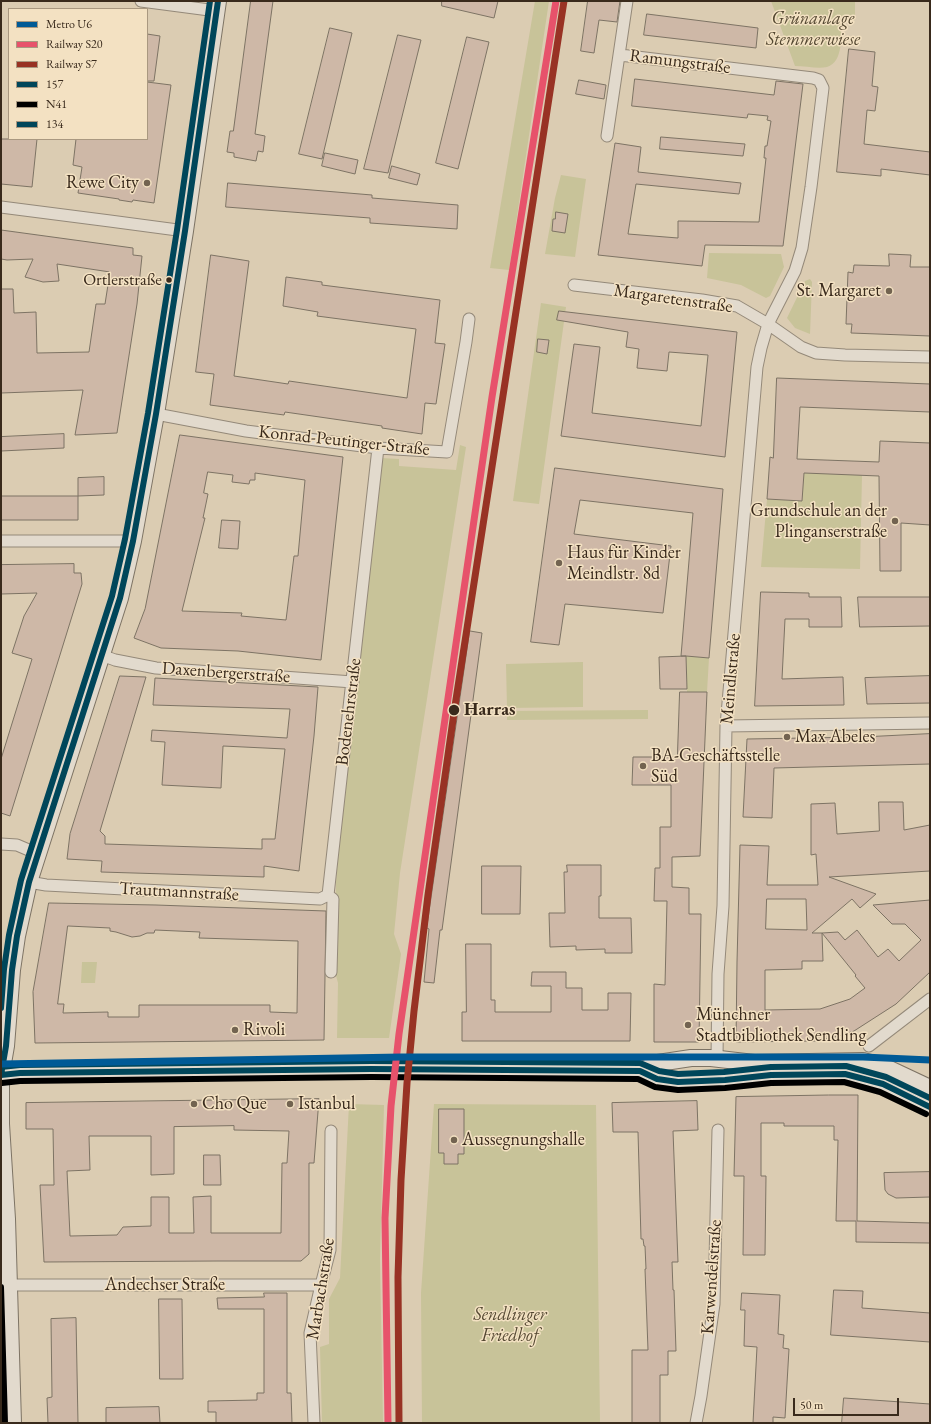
<!DOCTYPE html>
<html>
<head>
<meta charset="utf-8">
<style>
  body { margin:0 }
  #map { position:relative; width:931px; height:1424px; overflow:hidden; background:#dbccb2; font-family:"EB Garamond",serif }
  canvas { display:block }
  .frame { position:absolute; inset:0; border:2px solid #392a1c; pointer-events:none }
  .legend { position:absolute; left:8px; top:8px; width:140px; height:132px; box-sizing:border-box; background:#f3e1c2; border:1px solid #a99880; margin:0; padding:5px 7px; list-style:none; font-size:12px; color:#392a1c }
  .legend li { display:flex; align-items:center; gap:8px; height:20px }
  .legend b { width:20px; border:1px solid #a99880 }
  .scale { position:absolute; left:793px; top:1398px; width:106px; height:18px; box-sizing:border-box; border:2px solid #392a1c; border-top:0; padding-left:5px; font-size:12px; line-height:14px; white-space:nowrap; color:#392a1c; -webkit-text-stroke:3px #f3e1c2; paint-order:stroke }
</style>
</head>
<body>
<div id="map">
<canvas width="931" height="1424"></canvas>
<div class="frame"></div>
<ul class="legend">
<li><b style="height:5px;background:#005a96"></b>Metro U6</li>
<li><b style="height:5px;background:#e7526b"></b>Railway S20</li>
<li><b style="height:5px;background:#983224"></b>Railway S7</li>
<li><b style="height:5px;background:#00465a"></b>157</li>
<li><b style="height:5px;background:#000"></b>N41</li>
<li><b style="height:5px;background:#00465a"></b>134</li>
</ul>
<div class="scale">50 m</div>
</div>
<script>
const context = document.querySelector('canvas').getContext('2d');
context.lineJoin = 'round';
function paint(path, color) { context.fillStyle = color; context.fill(path, 'evenodd'); }
function stroke(path, color, width, dash) { context.strokeStyle = color; context.lineWidth = width; context.lineCap = dash ? 'butt' : 'round'; context.setLineDash(dash || []); context.stroke(path); }
function drawText(font, color, halo, rows, align = 'center') {
  context.font = font + ' "EB Garamond",serif'; context.lineWidth = 3; context.setLineDash([]); context.textBaseline = 'middle'; context.strokeStyle = halo; context.fillStyle = color; for (const [text, x, y, turn = 0] of rows) {
    context.save(); context.translate(x, y); context.rotate((+turn || 0) * Math.PI / 180); context.textAlign = isNaN(turn) ? turn : align; if (halo) context.strokeText(text, 0, 0); context.fillText(text, 0, 0); context.restore();
  }
}
paint(new Path2D(`
  M535,1H549L509,270L490,268Z
  M771,1H855V20H841C841,34 844,62 827,67C818,69 805,66 795,66Z
  M561,175L586,179L575,257L545,254L555,198Z
  M709,253L781,254L784,267L770,296L766,298L741,285L707,278Z
  M810,279L812,282L810,334L795,328L787,318L805,281Z
  M541,303L566,307L539,504L513,501Z
  M460,445L466,447L400,873L394,934L401,954L389,1038H337L338,983L335,972L336,882L342,813L351,730L360,661L370,552L381,458L399,459V466L456,470Z
  M805,459L862,475L860,569L761,567L767,499L802,501Z
  M686,656L709,658L707,692H687Z
  M583,662V707L507,708L506,664Z
  M648,710V719L507,720V711Z
  M82,962H97L95,983H81Z
  M349,1104L384,1105L380,1259L383,1423H322L320,1347L329,1344V1299L340,1278Z
  M434,1104L596,1105L600,1423H422L421,1293Z`), '#c8c399');
const building = new Path2D(`
  M251,1H273L255,134L265,136L263,152L258,151L256,161L234,157V153L227,152L230,131H233Z
  M442,1H498L494,18L442,6Z
  M588,1H620L617,22L599,20L594,53L581,51Z
  M647,14L758,28L756,48L644,35Z
  M330,28L352,33L322,159L299,154Z
  M147,34L160,36L154,81H147Z
  M398,35L421,40L388,173L364,169Z
  M467,37L489,42L458,169L436,163Z
  M849,49L875,52L872,86L878,87L875,111L867,110L864,144L930,152V175L881,169V176L837,172Z
  M635,79L774,95L776,81L803,84L783,246L705,245L702,266L598,255L615,143L641,147L638,172L741,183L739,194L636,184L628,234L678,238V221L759,222L766,158H764L765,146H767L771,121L767,120L768,116L748,114L747,118L632,106Z
  M579,80L606,85L604,99L576,94Z
  M147,82L171,85L154,203L133,200L132,202L119,200V199L78,193L82,167L73,165L76,139H147Z
  M661,137L745,144L743,156L660,149Z
  M1,139H37L32,187L1,184Z
  M325,153L358,160L355,174L322,166Z
  M392,166L420,174L417,185L389,178Z
  M228,183L372,195V198L458,205L457,229L370,223V218L226,207Z
  M556,212L568,214L565,233L552,231L553,219H555Z
  M1,230L133,248V255L142,256L137,304L117,433L75,435L83,390L1,393V289H13L14,313L36,312L37,353L89,352L96,304H105L110,272L57,264L59,281L43,282L25,277L33,259L7,260L1,259Z
  M889,254L911,255L910,267H930V336L851,333L852,324H846L848,272L853,273L854,265L889,266Z
  M211,255L249,261L234,376L288,384L289,381L407,398L416,329L317,316L318,312L283,306L286,277L322,282V285L440,300L435,343L445,344L444,351L436,404L425,403L422,434L382,428V426L285,412L284,415L210,405L214,374L196,372Z
  M559,311L737,332L725,457L561,436L574,344L600,347L592,413L701,426L708,355L669,352L667,371L637,368L639,349L626,347L628,332L557,320Z
  M538,339L549,340L547,354L537,352Z
  M777,378L930,384V412L800,407L797,459L879,462L880,441L930,443V525L901,523V571H880L879,476L804,473L802,501L767,499L770,457L773,458Z
  M64,434V448L1,451V437Z
  M180,435L343,457L321,660L238,651L161,648L134,638L145,609ZM208,472L233,475L232,482L249,484L250,480H255V473L305,480L298,556H294L286,620L241,616L242,613L182,611L205,518H203L208,494L204,493Z
  M555,468L723,489L709,658L686,656L687,689H660L659,657L686,656H681L693,513L580,500L574,534L671,546L663,613L565,604L559,645L531,642Z
  M104,477V495L78,496V478Z
  M1,496H78V520H1Z
  M222,520L240,521L238,549L219,548Z
  M74,564V573H81L82,584L10,816L1,813V759L32,659L12,653L24,616L37,593L1,594V565Z
  M761,592L809,593V597H841L842,627H809V619H785L782,679L843,677L844,705L755,706Z
  M858,597H930V626L860,627Z
  M470,631L482,633L442,930H440L434,983L424,982L429,929L427,928Z
  M120,676L146,677L100,831L105,836V844L262,849V839H275L285,749L223,746L221,788L162,785L165,742L151,741L152,730L287,738L290,709L153,705L155,678L318,687L314,736L299,871L264,866V877L101,872L102,861L67,859L70,834Z
  M930,676V703L867,704L865,678Z
  M680,692H707L700,856L672,857V887L689,888V914H701L699,1042H654V984L665,985L667,901H654L655,868H660V827H671V785H632L633,757H677Z
  M930,734V764L774,768L772,818L743,817L747,739L862,737Z
  M879,802H903L904,830L930,825V871L829,877L876,894L860,908L852,899L812,933H822L823,961H802V969L765,970V1010L820,1009L850,999L865,988L855,976L856,975L822,933L838,932L845,940L857,930L878,957L888,949L899,961L921,940L905,924H892L873,905L930,900V972L896,1004L854,1031L839,1036L815,1041L736,1042L737,962L740,845L769,846L767,885H818L816,854L811,855V804L835,803L837,834L879,831ZM767,899H806L807,930L766,929Z
  M567,865H601V896H599V918H631L632,953H605V949L576,950V946L550,947L549,913H565L564,872H567Z
  M482,866H521L520,914H482Z
  M49,903L156,905L326,911L324,1040L35,1043L33,992ZM68,926L110,928V931L116,932L132,937L140,936L147,933H154L155,930L200,932L199,938L298,941L297,1013L270,1012V1005H139V1017H108V1012L63,1013L64,1004H58Z
  M466,944H491V1000H495V1012H551V986H531L532,972H566V988H582V1010H608V993H631L630,1041H462V1012H466Z
  M829,1095H858L857,1221L930,1223V1243L856,1242V1221H836L838,1140H834V1126H784V1123H761V1176H766L765,1255H743L744,1176H734L736,1097Z
  M319,1099L314,1163H309V1254L301,1261H217L44,1262L40,1185H54L53,1129H26V1103ZM234,1126V1130L289,1131L287,1163H282L281,1233H211V1196L193,1197L194,1233H169V1197H151V1226L123,1227L117,1235L70,1236L67,1171L90,1170L89,1136H151V1175L174,1174V1127Z
  M697,1101L698,1130L673,1131L678,1262H672L673,1290H674L676,1351H668V1375H660V1423H632V1350H648L645,1269H646L645,1246H644L643,1239H641L638,1132H613L612,1103Z
  M439,1109H464V1154H458V1164H444V1153H439Z
  M204,1155H220L221,1185H204Z
  M930,1172V1197L896,1198L888,1194L885,1190L884,1173Z
  M834,1290L863,1291L862,1308L930,1313V1342L831,1335Z
  M264,1293H287V1393H291L292,1423H216V1412H208V1401L257,1400V1393H264V1309H218L217,1298L264,1297Z
  M742,1293L780,1295L778,1334L784,1335L783,1348L789,1349L785,1418L773,1417V1423H753L757,1347L744,1346L745,1310H741Z
  M159,1299H182L183,1379H160Z
  M76,1318L78,1423H48L47,1398L52,1397L51,1319Z
  M844,1398L930,1404V1423H842Z
  M159,1407L160,1423H106V1408Z`);
paint(building, '#ceb8a7');
stroke(building, '#7d7364', 1);
const street = new Path2D(`
  M141,1L217,11
  M620,55L813,78L819,80L823,88L811,187L802,248L795,271L768,324L761,348L757,367L726,726L723,906L718,974L717,1059
  M607,136L627,1
  M1,207L110,221L185,231
  M574,285L702,300L737,306L768,324L801,347L816,353L845,355L930,357
  M156,414L246,431L378,448L447,452L466,342L469,319
  M1,541H133
  M101,655L115,660L156,668L353,682
  M726,726L930,723
  M1,844L17,845L38,854
  M29,882L46,885L320,899L328,895
  M328,895L378,448
  M328,895L333,899L331,972
  M869,1046L930,999
  M10,1285H321
  M314,1423L310,1333L321,1285L330,1250L331,1131
  M696,1423L701,1396L714,1304L718,1130`);
const secondary = new Path2D(`
  M640,1071L658,1063L691,1058H711L754,1063L863,1061L883,1066L930,1088
  M1,1075L20,1073L371,1069L640,1071L657,1079L678,1082L725,1080L747,1077L771,1075L845,1074L858,1077L883,1084L930,1107
  M13,1423L7,1219L1,1124V1075L6,1046L12,970L17,936L29,882L120,598L133,541L156,414L185,231L218,1`);
stroke(street, '#948979', 13);
stroke(secondary, '#7d7364', 18);
stroke(street, '#e2dacd', 11);
stroke(secondary, '#e2dacd', 16);
stroke(new Path2D(`
  M1,1075L6,1046L12,970L17,936L29,882L120,598L133,541L156,414L185,231L218,1
  M1,1075L20,1073L371,1069L640,1071L657,1079L678,1082L725,1080L771,1075L845,1074L883,1084L930,1107`), '#00465a', 6);
stroke(new Path2D(`
  M2,1083L20,1081L371,1077L638,1079L655,1087L678,1090L725,1088L771,1083L844,1082L880,1092L926,1114
  M1,1287L5,1423`), '#000', 6);
stroke(new Path2D(`
  M1,1008L4,969L9,935L21,880L112,596L125,539L148,413L177,230L210,1
  M1,1067L20,1065L371,1061L640,1063L659,1071L678,1074L724,1072L771,1067L846,1066L886,1077L930,1098`), '#00465a', 6);
stroke(new Path2D(`
  M388,1423L385,1218L391,1106L399,1034L492,397L556,1`), '#e7526b', 7);
stroke(new Path2D(`
  M399,1423L398,1277L401,1180L407,1083L414,1011L428,895L455,706L564,1`), '#983224', 7);
stroke(new Path2D(`
  M1,1064L401,1057H863L930,1060`), '#005a96', 7);
for (const [x, y, r, color] of [
  [147,183,4,"#726350"],
  [169,280,3.5,"#392a1c"],
  [889,291,4,"#726350"],
  [895,521,4,"#726350"],
  [559,563,4,"#726350"],
  [454,710,6,"#392a1c"],
  [787,737,4,"#726350"],
  [643,766,4,"#726350"],
  [688,1025,4,"#726350"],
  [235,1030,4,"#726350"],
  [194,1104,4,"#726350"],
  [290,1104,4,"#726350"],
  [454,1140,4,"#726350"]
]) { const dot = new Path2D(); dot.arc(x, y, r, 0, 2 * Math.PI); context.fillStyle = color; context.fill(dot); stroke(dot, '#f3e1c2', 1.5); }
drawText('17px', '#392a1c', '#f3e1c2', [
  ["Ortlerstraße",162,280]
], 'right');
drawText('italic 18px', '#534731', '#f3e1c2', [
  ["Grünanlage",813,19],
  ["Stemmerwiese",813,40],
  ["Sendlinger",510,1315],
  ["Friedhof",510,1336]
]);
drawText('18px', '#392a1c', '#f3e1c2', [
  ["Ramungstraße",680,62,7],
  ["Margaretenstraße",673,299,8],
  ["Konrad-Peutinger-Straße",344,441,6],
  ["Daxenbergerstraße",226,673,4],
  ["Meindlstraße",731,679,-85],
  ["Bodenehrstraße",349,712,-83],
  ["Trautmannstraße",179,892,3],
  ["Karwendelstraße",712,1277,-86],
  ["Andechser Straße",165,1285],
  ["Marbachstraße",321,1289,-81]
]);
drawText('18px', '#392a1c', '#f3e1c2', [
  ["Rewe City",139,183,"right"],
  ["St. Margaret",881,291,"right"],
  ["Grundschule an der",887,511,"right"],
  ["Plinganserstraße",887,532,"right"],
  ["Haus für Kinder",567,553],
  ["Meindlstr. 8d",567,574],
  ["Max Abeles",795,737],
  ["BA-Geschäftsstelle",651,756],
  ["Süd",651,777],
  ["Münchner",696,1015],
  ["Stadtbibliothek Sendling",696,1036],
  ["Rivoli",243,1030],
  ["Cho Que",202,1104],
  ["Istanbul",298,1104],
  ["Aussegnungshalle",462,1140]
], 'left');
drawText('bold 18px', '#392a1c', '#f3e1c2', [
  ["Harras",464,710]
], 'left');
</script>
</body>
</html>
